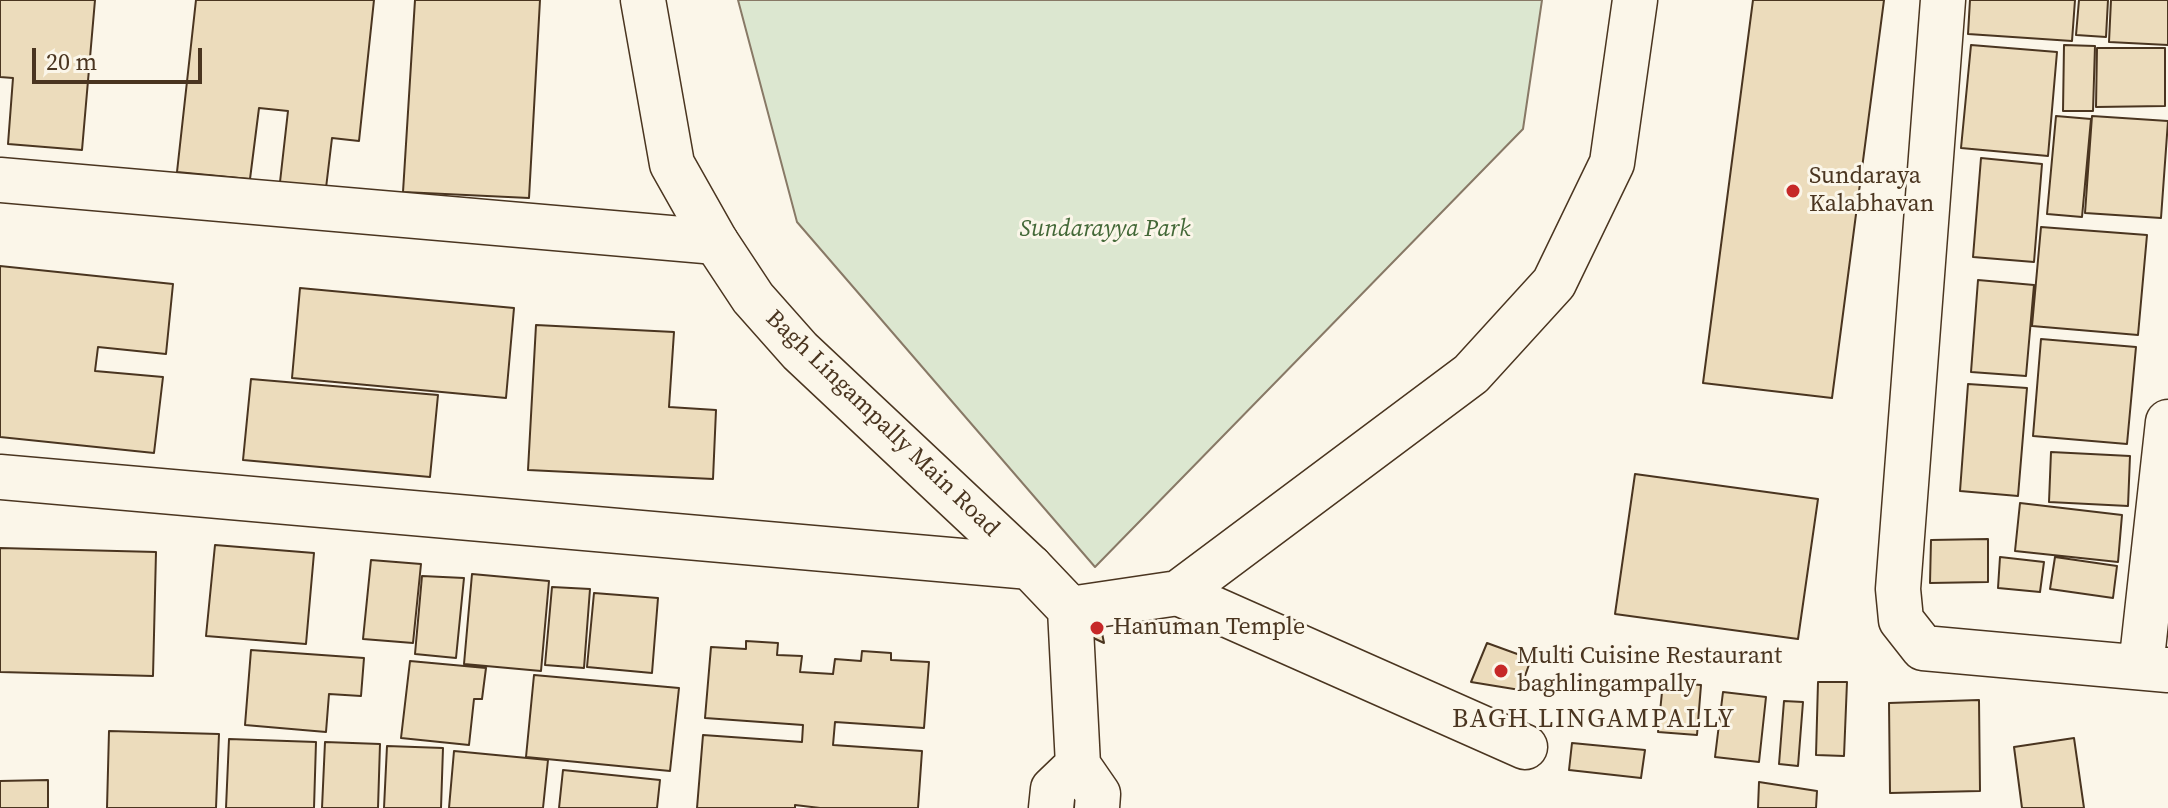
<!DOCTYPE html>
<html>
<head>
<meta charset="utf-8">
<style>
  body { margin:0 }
  #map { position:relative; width:2168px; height:808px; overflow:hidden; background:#fbf6e9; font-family:"Source Serif 4",serif }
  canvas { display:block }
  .scale { position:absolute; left:32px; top:48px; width:170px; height:36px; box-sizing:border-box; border:4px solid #4a3520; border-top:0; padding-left:10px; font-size:24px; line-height:28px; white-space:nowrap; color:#4a3520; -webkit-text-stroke:6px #fbf6e9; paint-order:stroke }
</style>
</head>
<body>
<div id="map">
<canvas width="2168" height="808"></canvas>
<div class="scale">20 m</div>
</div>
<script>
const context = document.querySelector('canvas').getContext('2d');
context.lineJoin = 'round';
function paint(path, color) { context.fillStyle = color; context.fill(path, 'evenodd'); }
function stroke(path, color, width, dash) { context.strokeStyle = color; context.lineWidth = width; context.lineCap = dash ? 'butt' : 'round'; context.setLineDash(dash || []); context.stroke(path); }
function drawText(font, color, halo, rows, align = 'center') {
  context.font = font + ' "Source Serif 4",serif'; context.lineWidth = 6; context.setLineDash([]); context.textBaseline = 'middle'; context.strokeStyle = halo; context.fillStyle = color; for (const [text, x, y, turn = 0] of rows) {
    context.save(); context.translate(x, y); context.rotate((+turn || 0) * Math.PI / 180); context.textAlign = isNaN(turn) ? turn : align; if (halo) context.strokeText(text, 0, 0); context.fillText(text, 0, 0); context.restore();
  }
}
const green = new Path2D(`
  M738,0H1542L1523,129L1095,567L797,222Z`);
paint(green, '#dce7d0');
stroke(green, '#887966', 2);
const building = new Path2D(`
  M0,0H95L82,150L8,144L13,78L0,77Z
  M196,0H374L359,141L332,138L326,188L280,182L288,111L259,108L250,179L177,172Z
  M415,0H540L529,198L403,192Z
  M1753,0H1884L1832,398L1703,383Z
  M1970,0H2075L2072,41L1968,34Z
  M2079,0H2108L2106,37L2076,35Z
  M2111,0H2168V45L2109,42Z
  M1971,45L2057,52L2048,156L1961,148Z
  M2064,45L2095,46L2093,111H2063Z
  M2097,48H2165V106L2096,107Z
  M2056,116L2091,119L2082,217L2047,214Z
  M2092,116L2168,121L2161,218L2085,213Z
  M1981,158L2042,164L2034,262L1973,257Z
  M2041,227L2147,235L2138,335L2032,326Z
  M0,266L173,284L166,354L98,347L95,371L163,377L154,453L0,437Z
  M1978,280L2034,285L2026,376L1971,372Z
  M300,288L514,308L506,398L292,378Z
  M536,325L674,332L669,407L716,410L713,479L528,470Z
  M2041,339L2136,347L2127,444L2033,436Z
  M251,379L438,395L430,477L243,460Z
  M1968,384L2027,388L2018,496L1960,491Z
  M2051,452L2130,456L2128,506L2049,502Z
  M1635,474L1818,499L1798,639L1615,614Z
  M2020,503L2122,515L2118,562L2015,551Z
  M1988,539V582L1930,583L1931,540Z
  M215,545L314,553L306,644L206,636Z
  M0,548L156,552L153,676L0,672Z
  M2000,557L2044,562L2040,592L1998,588Z
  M2055,557L2117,566L2113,598L2050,589Z
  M371,560L421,564L413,643L363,639Z
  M472,574L549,581L541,671L464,664Z
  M422,576L464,578L456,658L415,654Z
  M552,587L590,589L584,668L545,665Z
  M594,593L658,598L652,673L587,667Z
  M1100,623L1104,643L1085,634Z
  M746,641L778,643L777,655L802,656L800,672L833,674L835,659L861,661L862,651L891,653V660L929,662L924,728L835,722L833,745L922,751L918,808H820L795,805V808H697L703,735L802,742L803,725L705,718L711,647L746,649Z
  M1487,643L1531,659L1520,690L1471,682Z
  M251,650L364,658L361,696L329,694L326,732L245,725Z
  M410,661L486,668L482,699H474L469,745L401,738Z
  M534,675L679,688L670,771L526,757Z
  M1663,682L1701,685L1697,735L1658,732Z
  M1818,682H1847L1844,756L1816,755Z
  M1723,692L1766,697L1759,762L1715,757Z
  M1979,700L1980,791L1890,793L1889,703Z
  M1784,701L1803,702L1798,766L1779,764Z
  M109,731L219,734L216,808H107Z
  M2074,738L2084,808H2022L2014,747Z
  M229,739L316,742L314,808H226Z
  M325,742L380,744L378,808H322Z
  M1572,743L1645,750L1641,778L1569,770Z
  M387,746L443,748L441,808H384Z
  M454,751L548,760L543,808H449Z
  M563,770L660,780L657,808H559Z
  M48,780V808H0V781Z
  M1759,782L1817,791L1816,808H1758Z`);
paint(building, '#ecdcbc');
stroke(building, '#4a3520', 2);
const street = new Path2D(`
  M1943,0L1898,589L1901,620L1923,648L2168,670
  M0,180L716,242
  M0,477L1030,567
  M1178,593L1525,747
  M2141,667L2168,422`);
const secondary = new Path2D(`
  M643,0L672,164L716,242L753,298L800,351L1030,567L1070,609
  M1070,609L1178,593L1471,374L1554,283L1612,163L1635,0
  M1070,609L1078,765
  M1078,765L1098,794L1097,808
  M1051,808L1053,789L1078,765`);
stroke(street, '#4a3520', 47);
stroke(secondary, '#4a3520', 47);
stroke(street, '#fbf6e9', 44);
stroke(secondary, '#fbf6e9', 44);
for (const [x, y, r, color] of [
  [1793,191,8,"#c62828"],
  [1097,628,8,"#c62828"],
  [1501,671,8,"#c62828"]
]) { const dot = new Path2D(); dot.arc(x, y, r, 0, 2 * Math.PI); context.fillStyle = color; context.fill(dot); stroke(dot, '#fbf6e9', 3); }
drawText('24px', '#4a3520', '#fbf6e9', [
  ["Sundaraya",1809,177],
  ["Kalabhavan",1809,205],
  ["Hanuman Temple",1113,628],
  ["Multi Cuisine Restaurant",1517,657],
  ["baghlingampally",1517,685]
], 'left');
drawText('italic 24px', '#436837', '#fbf6e9', [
  ["Sundarayya Park",1105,230]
]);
drawText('24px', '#4a3520', '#fbf6e9', [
  ["Bagh Lingampally Main Road",882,424,44]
]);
context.letterSpacing = '2px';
drawText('26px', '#4a3520', '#fbf6e9', [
  ["BAGH LINGAMPALLY",1594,720]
]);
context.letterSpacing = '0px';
</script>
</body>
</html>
